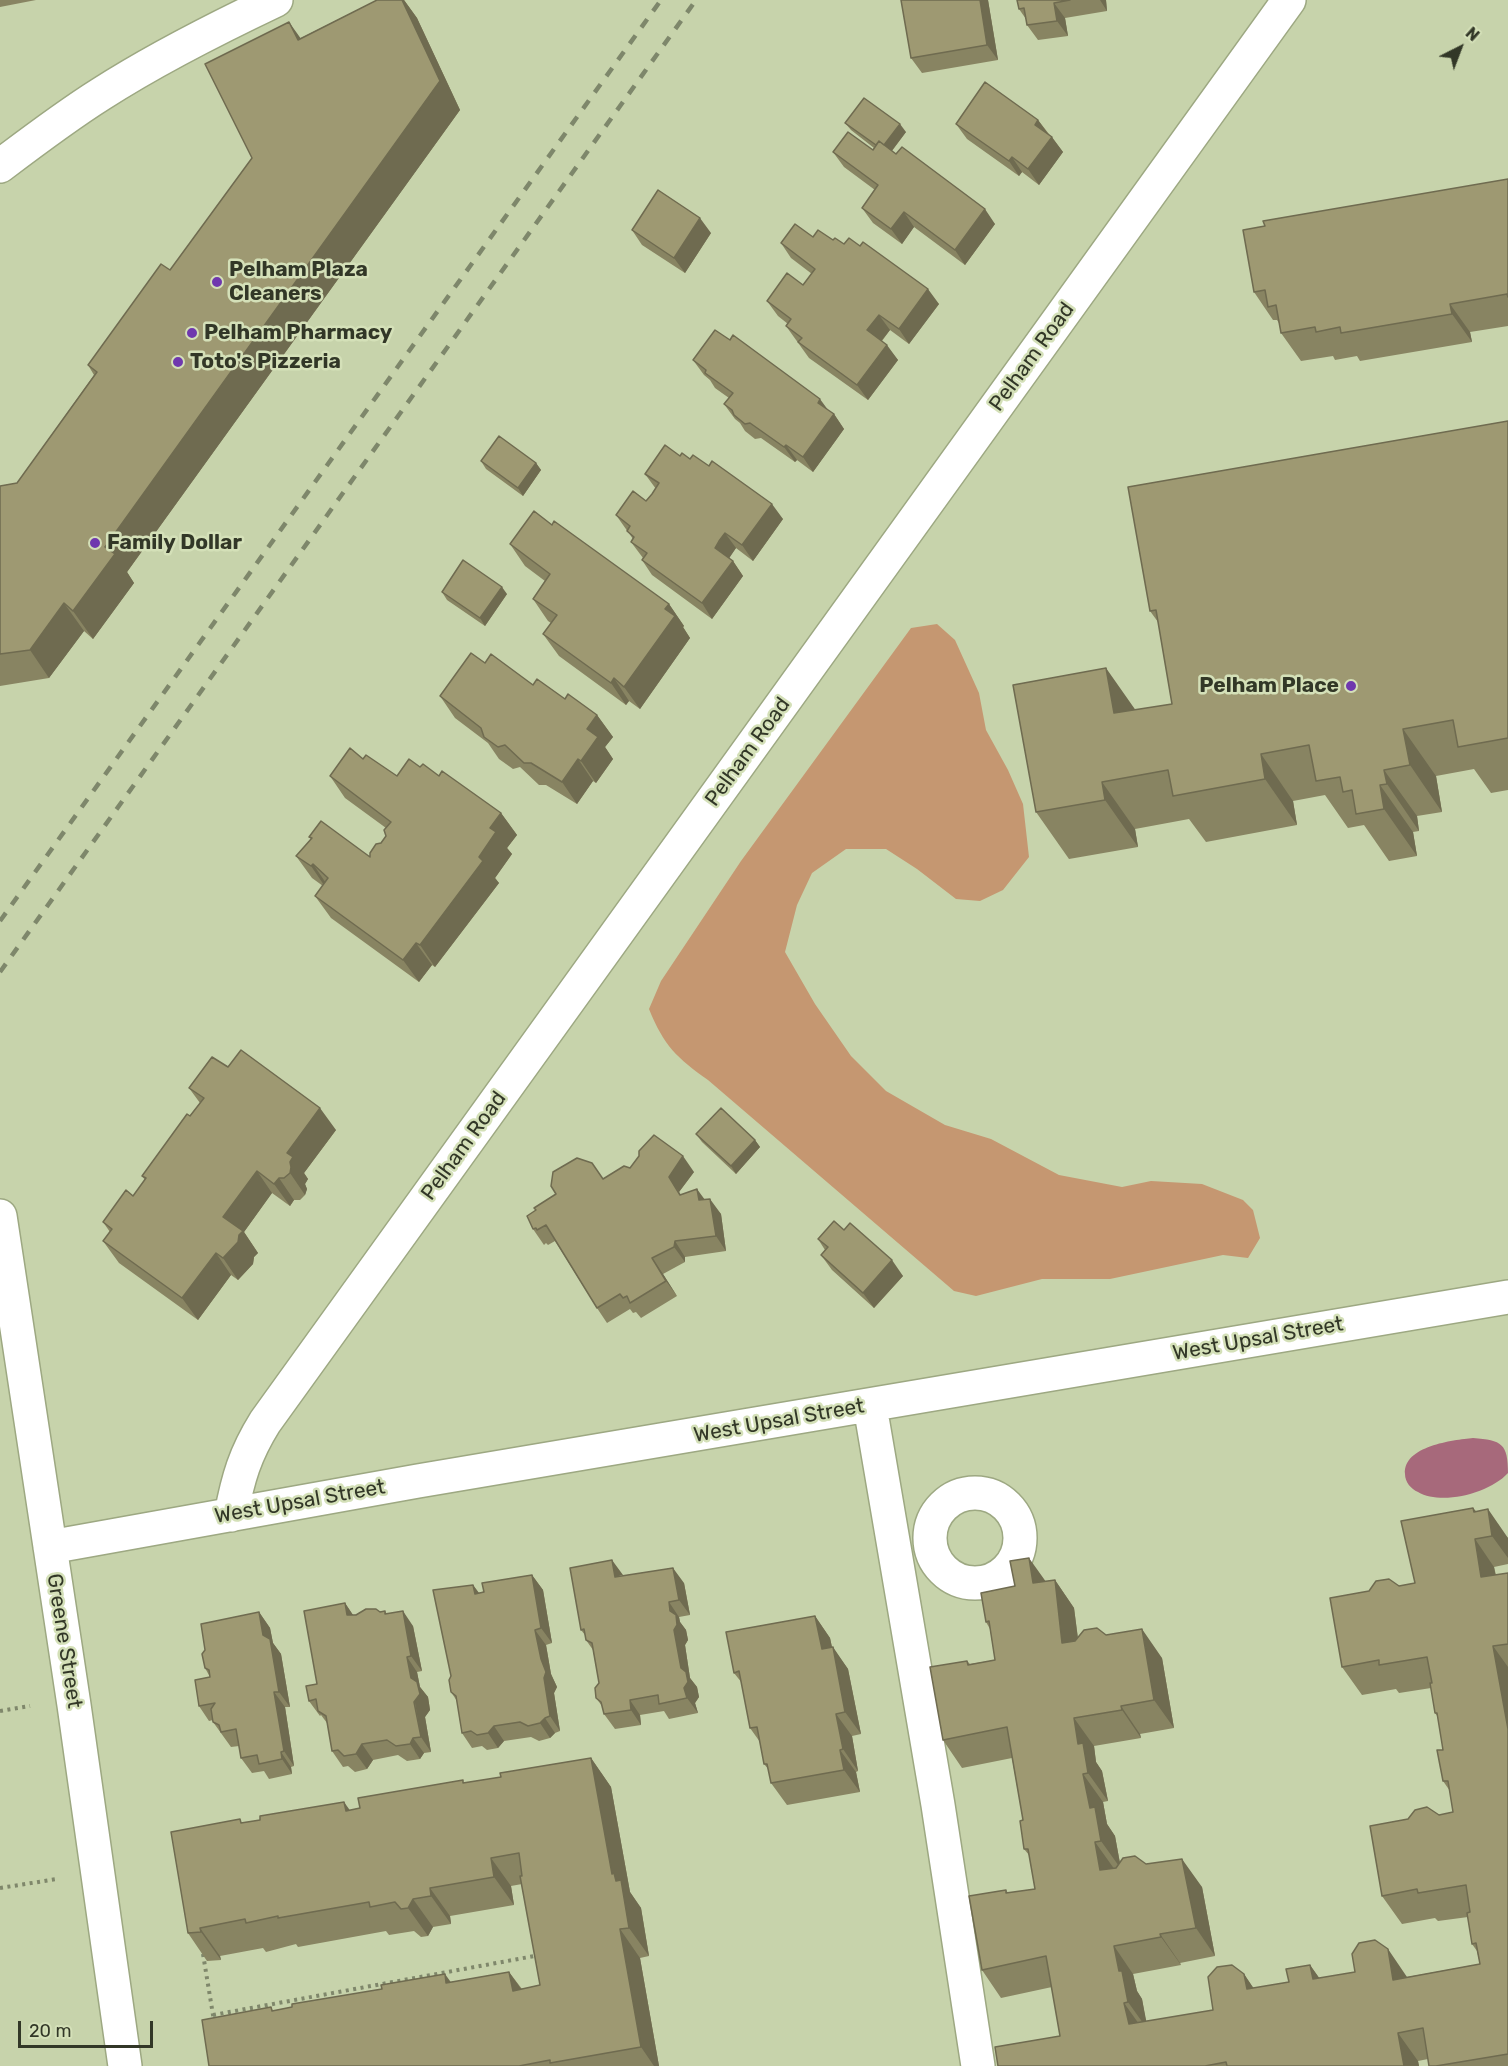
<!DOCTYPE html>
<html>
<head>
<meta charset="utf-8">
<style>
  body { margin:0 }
  #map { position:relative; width:1508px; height:2066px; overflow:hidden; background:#c7d3ab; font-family:Rubik,sans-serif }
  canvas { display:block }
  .north { position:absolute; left:1430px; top:18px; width:60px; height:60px; -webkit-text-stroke:4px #d4e0b8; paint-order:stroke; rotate:42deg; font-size:16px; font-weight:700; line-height:24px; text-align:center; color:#323727 }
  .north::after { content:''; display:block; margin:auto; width:21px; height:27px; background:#323727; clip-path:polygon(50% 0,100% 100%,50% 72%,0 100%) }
  .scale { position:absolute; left:18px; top:2021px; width:135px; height:27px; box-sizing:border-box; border:3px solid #323727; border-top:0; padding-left:8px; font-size:18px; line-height:21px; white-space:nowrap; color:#323727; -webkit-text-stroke:4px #d4e0b8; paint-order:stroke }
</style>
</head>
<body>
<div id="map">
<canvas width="1508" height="2066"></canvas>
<div class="north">N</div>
<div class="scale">20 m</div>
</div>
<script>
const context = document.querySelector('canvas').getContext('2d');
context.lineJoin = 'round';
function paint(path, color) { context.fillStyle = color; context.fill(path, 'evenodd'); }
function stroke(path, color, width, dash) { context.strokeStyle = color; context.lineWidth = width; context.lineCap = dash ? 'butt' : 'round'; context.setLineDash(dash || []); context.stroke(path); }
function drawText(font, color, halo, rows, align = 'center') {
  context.font = font + ' Rubik,sans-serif'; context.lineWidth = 5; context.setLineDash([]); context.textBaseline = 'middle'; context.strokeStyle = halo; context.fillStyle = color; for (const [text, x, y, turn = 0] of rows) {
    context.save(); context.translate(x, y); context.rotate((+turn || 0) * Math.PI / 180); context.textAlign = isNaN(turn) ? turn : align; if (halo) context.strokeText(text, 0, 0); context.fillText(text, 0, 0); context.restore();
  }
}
paint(new Path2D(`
  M937,624L955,640L979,693L986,730L1008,770L1023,804L1029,857L1003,890L980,901L956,899L917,869L886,849H846L812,873L797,905L785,952L815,1004L851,1056L886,1091L945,1125L991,1139L1059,1175L1122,1187L1151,1181L1202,1184L1243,1200L1253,1210L1260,1238L1248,1258L1223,1255L1110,1279H1042L976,1296L954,1291L708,1080C677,1058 664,1046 649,1009L661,981L741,861L911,628Z`), '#c59771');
paint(new Path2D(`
  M1473,1438C1502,1440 1508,1444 1508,1473C1490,1493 1442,1506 1418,1492C1411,1489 1405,1482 1405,1474C1403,1446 1453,1440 1473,1438Z`), '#a7697b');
const minor = new Path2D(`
  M0,166C33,141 66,116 101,94C157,58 217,28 276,0
  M0,1216L74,1705L125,2066
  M870,1406L938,1805L978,2066
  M930 1538a45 45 0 1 1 90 0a45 45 0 1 1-90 0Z
  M231,1515C238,1478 245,1454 265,1422L1289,0
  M50,1547L418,1481L1508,1297`);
stroke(minor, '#9da882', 36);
stroke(new Path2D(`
  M0,1711L30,1706
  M0,1888L57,1879
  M203,1954L214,2021
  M213,2015L540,1955`), '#7f876b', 4, [3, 4.5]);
stroke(minor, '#fff', 33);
stroke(new Path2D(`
  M0,921L661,0
  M0,972L696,0`), '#7e876b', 4.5, [10, 10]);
paint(new Path2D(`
  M0,0H36L0,7Z
  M377,0H404L417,18L460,110L127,572L134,583L93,639L84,631L49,678L0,686V486L17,483L94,375L88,365L170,270L252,158L301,38Z
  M901,0H988L998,60L922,73L911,58Z
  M1017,0H1106L1107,11L1065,18L1068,36L1038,40L1027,25L1026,19L1019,9Z
  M1038,120L1063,152L1039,185L1022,172L1019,176L967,139L956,124Z
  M845,123L906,132L892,151L995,224L965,265L914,227L902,244L873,223L862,208L875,190L844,167L833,152L873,150L874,148L851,130Z
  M1508,179V326L1470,332L1472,342L1360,361L1357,356L1335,360L1333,356L1301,361L1281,333L1279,323L1277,320H1273L1254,292L1265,226Z
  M632,230L711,233L685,273L642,245Z
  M813,237L833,240L844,244L939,304L909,344L890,330L882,341L898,360L868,400L809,358L786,326L788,324L778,316L767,301L803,285L812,274L791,258L781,243Z
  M693,360L828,410L834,414L844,429L813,472L797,460L795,462L761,438L755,439L745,431L740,423L735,419L724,404L729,398L715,388L710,380L704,375Z
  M1508,421V790L1491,793L1474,769L1436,776L1442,812L1417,816L1419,831L1413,832L1417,856L1389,861L1364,825L1348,828L1325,795L1293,801L1297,825L1206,842L1189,819L1135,829L1138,847L1069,859L1036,812L1135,710L1172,704L1158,622L1150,611Z
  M680,456L783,519L753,561L736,548L730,556L729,558L733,561L743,576L712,619L652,575L642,560L643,558L631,542L633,539L616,515L646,501L656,489L645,474Z
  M481,461L536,463L541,470L523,496L486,469Z
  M552,525L669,604L684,626L683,627L690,638L640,709L629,701L626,705L559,656L543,634L551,623L548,621L533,599L545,581L525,566L510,544Z
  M442,592L507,594L485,626L447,600Z
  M485,663L565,699L597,715L613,737L605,747L613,759L596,783L593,781L577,804L546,785H539L520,767L513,769L499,759L488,743L455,718L440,696Z
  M363,759L397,776L420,767L439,776L501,813L517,835L507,848L512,854L495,878L499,883L435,967L432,965L419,982L331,918L315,896L323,886L312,878L296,856L311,839L309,837L370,857L386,836V828L345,798L330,776Z
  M189,1088L336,1130L304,1173L308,1179L305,1184L307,1189L305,1195L300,1200H294L290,1206L272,1193L244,1232L258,1253L254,1257L253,1264L238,1280L231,1275L198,1320L119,1263L103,1241L110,1232L103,1222L133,1196L145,1180L142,1176L200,1103Z
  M696,1134L755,1140L760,1147L736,1174L702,1142Z
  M630,1168L694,1172L679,1192L681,1195L705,1200L721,1214L726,1251L685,1257V1262L663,1274L677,1296L641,1318L636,1312L633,1313L630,1309L607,1323L597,1308L555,1241L548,1245L546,1243L544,1245L533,1229L603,1179Z
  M844,1230L903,1276L874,1308L832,1270L821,1255L825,1250L818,1239Z
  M1473,1508L1476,1511L1508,1538V1564L1494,1567L1496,1575L1508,1573V2066H1429L1428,2059L1418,2061L1419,2066H998L1060,2036L1052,1987L1001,1998L982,1970L1006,1890L1008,1893L1035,1889L1029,1855L1024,1849L1023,1820L1012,1758L962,1768L943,1740L967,1661L970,1664L995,1660L990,1629L986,1622L1015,1586L1055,1580L1074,1608L1078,1638L1106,1635L1162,1658L1174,1728L1140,1734L1141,1738L1094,1746L1096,1762L1102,1771L1108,1801L1103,1802L1107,1824L1115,1836L1120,1863L1146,1864L1202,1887L1215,1956L1180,1963L1181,1965L1133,1974L1137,1991L1142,1999L1146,2022L1213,2010L1244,1974L1253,1988L1289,1982L1310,1965L1319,1978L1407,1977L1480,1964L1477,1951L1472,1944L1468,1917L1438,1921L1435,1918L1402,1924L1382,1896L1439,1815L1453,1812L1450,1791L1443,1781V1750L1438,1717L1435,1713L1431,1688L1399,1693L1396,1689L1362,1695L1342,1667L1399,1586L1415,1583Z
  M532,1575L543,1590L552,1643L546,1645L551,1674L557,1687L554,1693L560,1731L555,1733L550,1738L539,1741L531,1737L504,1741L498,1748L487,1750L482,1746L472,1748L462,1733L457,1701L451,1692V1676L473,1585L479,1593Z
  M623,1575L684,1583L690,1615L679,1617L680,1622L686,1630L688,1640L685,1645L690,1678L697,1687L699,1697L695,1703L698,1713L669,1719L664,1711L640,1715L641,1725L615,1729L604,1714L602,1706L596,1698L599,1683L593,1650L586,1640L585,1635L581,1630Z
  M345,1603L353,1615L385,1611L387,1614L413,1626L422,1671L417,1672L420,1687L428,1697L430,1710L425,1717L431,1752L424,1753L420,1759L407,1761L398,1755L373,1760L367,1769L355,1772L348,1766L343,1767L332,1751L327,1723L321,1715L320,1716L309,1701L317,1684Z
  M259,1612L270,1628L273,1643L281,1654L290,1707H285L294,1766L291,1767L292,1774L269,1779L264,1771L252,1773L241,1758L239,1746L231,1747L213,1722V1720L209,1721L199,1706L210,1677L205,1668Z
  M815,1616L830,1638L832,1647L848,1669L861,1734L852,1736L858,1771L856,1772L860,1792L787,1805L771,1783L769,1770L764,1764L760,1742L750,1728L742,1683L734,1673Z
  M591,1758L611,1787L630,1892L641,1908L649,1956L640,1958L659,2066H209L271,2007L273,2011L451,1982L509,1972L522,1989L540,1985L522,1884L511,1886L514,1905L450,1916L451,1924L433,1927L428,1936L421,1937L414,1931L389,1935L386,1931L298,1947L296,1944L266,1952L263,1948L220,1956L221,1960L207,1961L188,1933L242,1823L350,1810L465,1783L501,1777Z`), '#888462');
paint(new Path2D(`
  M402,0H404L417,18L460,110L127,572L134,583L93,639L73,611L105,547Z
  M980,0H988L998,60L987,45Z
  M1100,0H1106L1107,11Z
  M1054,3L1065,18L1068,36L1057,21Z
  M289,22L309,50L298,40Z
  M1038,120L1049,135L1035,125Z
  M900,124L906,132L887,157L881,149Z
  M1052,137L1063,152L1039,185L1028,169Z
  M1012,157L1022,172L1019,176L1009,161Z
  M985,209L995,224L965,265L955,250Z
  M904,212L914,227L902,244L891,229Z
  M700,218L711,233L685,273L674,258Z
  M928,289L939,304L909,344L899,329Z
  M1450,304L1470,332L1472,342L1452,314Z
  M879,315L890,330L878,345L867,330Z
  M887,345L898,360L868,400L857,385Z
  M820,399L831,414L818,403Z
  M834,414L844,429L813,472L803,457Z
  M786,445L797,460L795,462L784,447Z
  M536,463L541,470L523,496L518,488Z
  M772,504L783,519L753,561L742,545Z
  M725,533L736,548L726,563L715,548Z
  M733,561L743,576L712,619L702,603Z
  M502,587L507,594L485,626L480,618Z
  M64,603L84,631L49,678L30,650Z
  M669,604L684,626L683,627L690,638L640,709L624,687L665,609Z
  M1106,668L1139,715L1114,713Z
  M614,678L629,701L626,705L611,683Z
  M597,715L613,737L605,747L613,759L596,783L581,761L587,729Z
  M1403,729L1436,776L1442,812L1410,765Z
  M1261,754L1293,801L1297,825L1265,779Z
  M578,759L593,781L577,804L562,782Z
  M1384,770L1417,816L1419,831L1387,784Z
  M1102,782L1135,829L1138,847L1105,800Z
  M1380,785L1413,832L1417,856L1384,809Z
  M501,813L517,835L507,848L512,854L495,878L499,883L435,967L420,945L479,857L490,828Z
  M313,864L328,886L326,888L311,866Z
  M416,943L432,965L419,982L403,960Z
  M320,1108L336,1130L304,1173L308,1179L305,1184L307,1189L305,1195L290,1173L287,1153Z
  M755,1140L760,1147L736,1174L731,1166Z
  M683,1156L694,1172L679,1192L691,1210L669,1177Z
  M257,1171L272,1193L244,1232L258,1253L254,1257L253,1264L238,1280L223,1258V1217Z
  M279,1178L294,1200L290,1206L274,1184Z
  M697,1189L708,1204L699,1200Z
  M710,1199L721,1214L726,1251L716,1236Z
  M675,1241L685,1257V1262L674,1247Z
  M216,1253L231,1275L198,1320L182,1298Z
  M652,1258L663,1274L677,1296L666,1281Z
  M892,1260L903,1276L874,1308L863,1293Z
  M1473,1508L1492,1535L1488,1509L1508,1538V1558L1492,1536L1474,1512Z
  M1475,1539L1494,1567L1501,1606L1481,1577Z
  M1029,1558L1049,1586L1033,1583Z
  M612,1560L623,1575L615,1577Z
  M673,1568L684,1583L690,1615L679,1600Z
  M532,1575L543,1590L552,1643L541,1628Z
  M1055,1580L1074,1608L1082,1671L1062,1643Z
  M473,1585L484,1600L475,1594Z
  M669,1602L679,1617L680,1622L686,1630L688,1640L685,1645L690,1678L697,1687L699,1697L695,1703L698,1713L687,1698L684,1688Z
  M345,1603L355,1618L347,1615Z
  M403,1611L413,1626L422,1671L411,1656Z
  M259,1612L270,1628L273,1643L281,1654L290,1707L279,1692L263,1635Z
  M815,1616L830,1638L837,1671L822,1649Z
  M1142,1629L1162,1658L1174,1728L1154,1700Z
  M535,1630L546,1645L551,1674L557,1687L554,1693L560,1731L550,1716Z
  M1493,1646L1508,1667V1729Z
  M833,1647L848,1669L861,1734L845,1712Z
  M407,1657L417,1672L420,1687L428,1697L430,1710L425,1717L431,1752L421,1737Z
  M274,1692L285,1707L294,1766L284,1751Z
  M630,1700L640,1715L641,1725L631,1710Z
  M1121,1706L1140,1734L1141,1738L1122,1710Z
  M836,1714L852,1736L858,1771L843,1749Z
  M545,1718L555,1733L550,1738L540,1723Z
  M1074,1718L1094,1746L1096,1762L1102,1771L1108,1801L1088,1773L1078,1744Z
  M494,1726L504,1741L498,1748L488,1733Z
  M413,1738L424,1753L420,1759L410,1744Z
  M362,1744L373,1760L367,1769L356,1754Z
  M840,1750L856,1772L860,1792L844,1770Z
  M281,1752L291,1767L292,1774L282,1759Z
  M591,1758L611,1787L630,1892L641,1908L649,1956L629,1928L616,1881L612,1874Z
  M1083,1774L1103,1802L1107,1824L1115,1836L1121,1869L1101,1841L1090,1808Z
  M344,1802L364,1830L346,1811Z
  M1095,1842L1115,1870H1100Z
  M491,1858L511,1886L514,1905L494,1877Z
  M1182,1859L1202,1887L1215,1956L1196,1928Z
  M430,1888L450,1916L451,1924L431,1896Z
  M413,1899L433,1927L428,1936L408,1908Z
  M200,1928L220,1956L221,1960L201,1932Z
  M620,1929L640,1958L659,2066H654L641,2047Z
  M1160,1934L1180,1963L1181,1965L1161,1937Z
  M1114,1946L1133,1974L1137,1991L1142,1999L1148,2030L1128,2002L1119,1971Z
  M1388,1949L1407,1977L1393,1980Z
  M1310,1965L1330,1993L1313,1979Z
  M509,1972L529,2000L513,1991Z
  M445,1974L465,2002L446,1983Z
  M1244,1974L1263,2002L1247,1989Z
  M1124,2003L1144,2031L1129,2024Z
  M1398,2033L1418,2061L1419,2066H1404Z`), '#6f6b50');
const building = new Path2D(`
  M377,0H402L440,81L105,547L115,554L73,611L64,603L30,650L0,654V486L17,483L97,372L88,365L161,264L170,270L252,158L205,64L289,22L298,40Z
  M901,0H980L987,45L911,58Z
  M1017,0H1070L1054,3L1057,21L1027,25L1024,8L1019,9Z
  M985,82L1038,120L1035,125L1052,137L1028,169L1012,157L1009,161L956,124Z
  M864,98L900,124L884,145L879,141L876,145L845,123Z
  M848,132L873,150L879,141L896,154L902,147L985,209L955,250L904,212L891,229L862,208L878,185L833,152Z
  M1508,179V297L1507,294L1450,304L1452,314L1341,333L1340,327L1316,332L1315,327L1281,333L1276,305L1268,307L1265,290L1254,292L1243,230L1265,226L1263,221Z
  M658,190L700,218L674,258L632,230Z
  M795,224L813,237L818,230L833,240L835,238L844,244L849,238L860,246L863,242L928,289L899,329L879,315L867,330L887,345L857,385L798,342L802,338L786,326L791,319L767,301L787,273L803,285L815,269L781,243Z
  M715,330L730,340L733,335L820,399L818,403L834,414L803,457L786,445L784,447L750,423L745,424L734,415L732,410L724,404L733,393L705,373L706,370L693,360Z
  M1508,421V738L1458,747L1453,720L1403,729L1410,765L1384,770L1387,784L1380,785L1384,809L1356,814L1352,790L1343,792L1340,777L1316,781L1309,745L1261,754L1265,779L1173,796L1168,770L1102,782L1105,800L1036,812L1013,685L1106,668L1114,713L1172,704L1156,610L1150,611L1128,487Z
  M499,436L536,463L518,488L481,461Z
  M665,445L680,456L682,453L690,459L693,455L709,466L712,461L772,504L742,545L725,533L719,541L715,548L733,561L702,603L642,560L647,553L631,542L634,537L627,531L630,526L616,515L633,491L646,501L652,494L659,483L645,474Z
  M534,511L552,525L554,521L669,604L665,609L675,616L624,687L614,678L611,683L543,634L557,615L533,599L550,574L510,544Z
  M463,560L502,587L480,618L442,592Z
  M471,653L485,663L491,654L533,685L537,679L565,699L568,694L597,715L587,729L598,737L581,761L578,759L562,782L531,763H524L505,745L498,747L484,737L481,728L440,696Z
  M350,748L363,759L366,755L397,776L409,759L420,767L423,764L439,776L442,771L501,813L490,828L496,832L479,857L483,861L420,945L416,943L403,960L315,896L328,878L313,864L311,866L296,856L312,838L309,837L321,821L370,857V853L376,844L381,843L386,836L384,830L391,822L330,776Z
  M241,1050L320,1108L287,1153L293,1157L290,1162L291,1167L290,1173L284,1178H279L274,1184L257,1171L223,1217L243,1231L239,1235L238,1242L223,1258L216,1253L182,1298L103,1241L112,1229L103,1222L126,1190L133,1196L146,1178L142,1176L166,1143L187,1114L190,1116L204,1098L189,1088L212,1057L228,1067Z
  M721,1108L755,1140L731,1166L696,1134Z
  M654,1135L683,1156L669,1177L680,1195L697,1189L699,1200L710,1199L716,1236L675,1241L674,1247L652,1258L666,1281L630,1303L627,1296L623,1298L620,1294L597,1308L546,1225L537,1230L536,1228L533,1229L527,1216L536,1210L534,1208L556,1194L551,1186L553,1172L577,1158L592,1163L603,1179L624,1166L630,1168L639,1156V1151Z
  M834,1221L844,1230L850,1223L892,1260L863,1293L821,1255L828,1247L818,1239Z
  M1473,1508L1474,1512L1488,1509L1492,1536L1475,1539L1481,1577L1508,1573V1644L1493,1646L1508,1729V2054L1436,2066H1429L1423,2028L1398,2033L1404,2066H1227L1226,2062L1205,2066H998L995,2047L1060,2036L1046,1956L982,1970L969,1896L1006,1890V1893L1035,1889L1028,1849H1024L1020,1821L1023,1820L1007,1727L943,1740L930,1667L967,1661L968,1665L995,1660L989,1621L986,1622L981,1593L1015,1586L1010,1561L1029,1558L1033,1583L1055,1580L1062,1643L1075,1641L1084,1630L1097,1628L1106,1635L1142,1629L1154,1700L1121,1706L1122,1710L1074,1718L1078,1744L1083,1743L1088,1773L1083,1774L1090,1808L1095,1807L1101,1841L1095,1842L1100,1870L1116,1868L1123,1858L1135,1856L1146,1864L1182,1859L1196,1928L1160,1934L1161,1937L1114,1946L1119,1971H1122L1128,2002L1124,2003L1129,2024L1213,2010L1208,1977L1217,1967L1232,1965L1244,1974L1247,1989L1289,1982L1286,1969L1310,1965L1313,1979L1355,1972L1352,1954L1359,1943L1375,1940L1388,1949L1393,1980L1480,1964L1476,1943L1472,1944L1467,1913L1470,1912L1466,1885L1418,1893L1417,1889L1382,1896L1370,1826L1408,1819L1415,1810L1427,1807L1439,1815L1453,1812L1448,1781H1443L1437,1750H1443L1437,1713H1435L1430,1683H1432L1427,1657L1379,1665V1660L1342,1667L1330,1598L1369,1591L1376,1581L1389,1579L1399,1586L1415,1583L1401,1521Z
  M612,1560L615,1577L673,1568L679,1600L669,1602L670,1611L676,1615L677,1625L674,1630L681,1668L686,1672L688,1682L684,1688L687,1698L659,1704L658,1695L630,1700L631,1710L604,1714L601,1702L596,1698L595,1688L599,1683L592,1643L586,1640L584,1629L581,1630L570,1568Z
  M532,1575L541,1628L535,1630L541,1659L546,1672L544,1678L550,1716L545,1718L540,1723L528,1726L520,1722L494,1726L488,1733L477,1735L471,1731L462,1733L456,1696L451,1692L449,1680L451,1676L433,1590L473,1585L475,1594L484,1592L482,1583Z
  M345,1603L347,1615H356L366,1609H376L380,1612L385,1611V1614L403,1611L411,1656L407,1657L411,1678L417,1682L420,1694L414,1702L421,1737L413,1738L410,1744L396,1746L387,1740L362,1744L356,1754L344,1756L338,1750L332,1751L326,1716L318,1711L316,1699L309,1701L306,1686L317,1684L304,1611Z
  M259,1612L263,1635L270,1639L279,1692H274L284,1751L281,1752L282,1759L259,1764L257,1755L241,1758L236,1729L221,1732L219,1725L213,1722L211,1709L215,1703L199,1706L195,1680L210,1677L209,1670L205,1668L202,1654L205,1650L201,1624Z
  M815,1616L822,1649L833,1647L845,1712L836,1714L843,1749L840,1750L844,1770L771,1783L767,1764H764L757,1727L750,1728L739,1671L734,1673L726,1632Z
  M591,1758L612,1874L614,1873L616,1881L621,1880L629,1928L620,1929L641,2047L550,2063V2060L519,2066H209L202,2020L271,2007L272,2011L292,2007V2004L382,1989L381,1985L445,1974L446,1983L509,1972L513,1991L540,1985L520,1876H522L519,1853L491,1858L494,1877L430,1888L431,1896L413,1899L408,1908L401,1909L395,1902L370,1907L369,1902L278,1918V1916L246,1923L245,1919L200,1928L201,1932L188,1933L171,1832L240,1819L241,1823L260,1820V1816L344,1802L346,1811L360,1808L358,1798L463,1780V1783L501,1777L500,1773Z`);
paint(building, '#9e9972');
stroke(building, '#6f6b50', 1.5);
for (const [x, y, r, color] of [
  [217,282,6,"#6f38ae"],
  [192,333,6,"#6f38ae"],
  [178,362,6,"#6f38ae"],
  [95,543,6,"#6f38ae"],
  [1351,686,6,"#6f38ae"]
]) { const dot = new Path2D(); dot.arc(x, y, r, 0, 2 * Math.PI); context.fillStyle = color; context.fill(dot); stroke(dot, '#d4e0b8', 2); }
drawText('bold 21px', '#323727', '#d4e0b8', [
  ["Pelham Plaza",229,270],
  ["Cleaners",229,294],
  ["Pelham Pharmacy",204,333],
  ["Toto's Pizzeria",190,362],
  ["Family Dollar",107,543],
  ["Pelham Place",1339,686,"right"]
], 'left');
drawText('21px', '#323727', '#d4e0b8', [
  ["Pelham Road",1032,357,-54],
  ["Pelham Road",748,752,-54],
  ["Pelham Road",464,1146,-54],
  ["West Upsal Street",1258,1339,-10],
  ["West Upsal Street",779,1421,-10],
  ["West Upsal Street",300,1502,-10],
  ["Greene Street",64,1641,81]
]);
</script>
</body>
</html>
